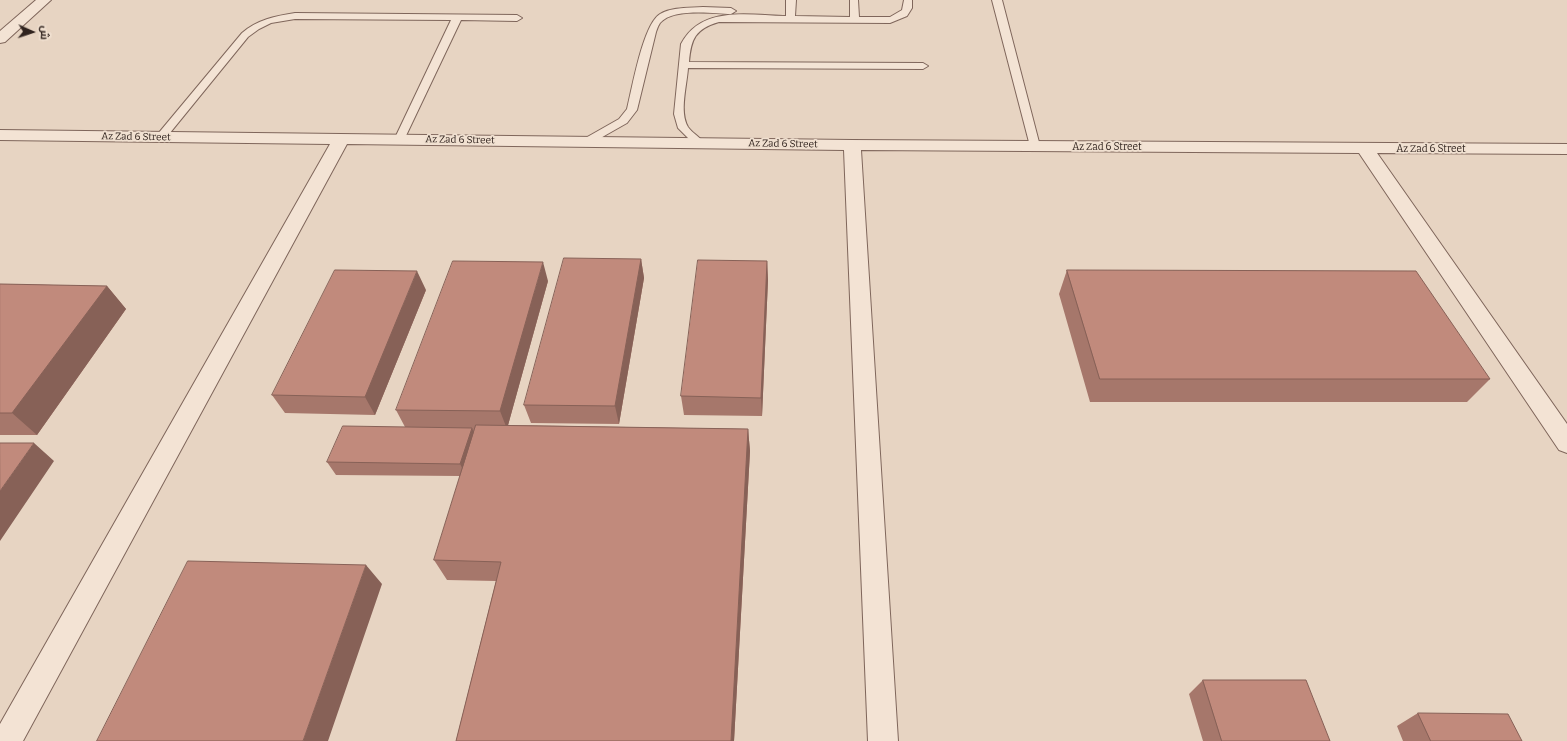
<!DOCTYPE html>
<html>
<head>
<meta charset="utf-8">
<style>
  body { margin:0 }
  #map { position:relative; width:1567px; height:741px; overflow:hidden; background:#e7d4c2; font-family:Bitter,Cairo,serif }
  canvas { display:block }
  .north { position:absolute; left:12px; top:12px; width:40px; height:40px; -webkit-text-stroke:3px #f0e0d0; paint-order:stroke; rotate:93deg; font-size:11px; font-weight:700; line-height:16px; text-align:center; color:#30231e }
  .north::after { content:''; display:block; margin:auto; width:14px; height:18px; background:#30231e; clip-path:polygon(50% 0,100% 100%,50% 72%,0 100%) }
</style>
</head>
<body>
<div id="map">
<canvas width="1567" height="741"></canvas>
<div class="north">ش</div>
</div>
<script>
const context = document.querySelector('canvas').getContext('2d');
context.lineJoin = 'round';
function stroke(path, color, width, dash) { context.strokeStyle = color; context.lineWidth = width; context.lineCap = dash ? 'butt' : 'round'; context.setLineDash(dash || []); context.stroke(path); }
function paint(path, color) { context.fillStyle = color; context.fill(path, 'evenodd'); }
function drawText(font, color, halo, rows, align = 'center') {
  context.font = font + ' Bitter,serif'; context.lineWidth = 3.5; context.setLineDash([]); context.textBaseline = 'middle'; context.strokeStyle = halo; context.fillStyle = color; for (const [text, x, y, turn = 0] of rows) {
    context.save(); context.translate(x, y); context.rotate((+turn || 0) * Math.PI / 180); context.textAlign = isNaN(turn) ? turn : align; if (halo) context.strokeText(text, 0, 0); context.fillText(text, 0, 0); context.restore();
  }
}
const lane = new Path2D(`
  M786,0H796L795,16L850,17V0H858L859,17H890L902,10L904,0H912V8L907,16L890,23L719,22C695,29 691,39 689,62L923,63L928,66L923,69L688,68C687,85 679,112 688,127C692,133 699,136 703,142L702,144H694L678,128L674,114L681,44C701,5 749,15 786,16Z
  M992,0H1002L1040,146L1039,148H1031L1030,146Z
  M703,7L731,8L736,11L731,14C713,13 672,8 660,23C658,26 657,29 656,32L637,110L627,123L590,144H582L581,142L582,140L619,119L627,109C632,89 643,24 660,14C672,7 689,8 703,7Z
  M295,13L517,15L522,18L517,21L461,20L403,142L399,143L394,140L451,20L295,19L271,23L259,29L248,37L165,139H157L156,137L157,135L242,33C257,20 275,16 295,13Z`);
const street = new Path2D(`
  M36,0H51L5,42L0,43V31Z
  M0,130L852,140L1567,144V154L1377,153L1567,424V453L1559,450L1359,153L861,150L898,741H868L844,150L347,144L23,741H0V724L330,144L0,140Z`);
stroke(lane, '#7f665b', 2);
stroke(street, '#7f665b', 2);
paint(lane, '#f3e3d4');
paint(street, '#f3e3d4');
paint(new Path2D(`
  M641,259L644,278L619,424L531,423L524,405Z
  M767,261L768,280L762,416L684,415L681,396Z
  M1067,270L1490,379L1467,402H1090L1059,294Z
  M548,281L508,425L748,429L750,451L734,741H456L496,581L447,580L434,560L460,476L336,475L327,462L405,427L396,410Z
  M0,284L107,286L126,309L37,435H0Z
  M426,290L375,415L285,413L272,395Z
  M1203,680L1330,741H1203L1189,694Z
  M1418,713L1522,741H1403L1397,726Z`), '#a6776b');
paint(new Path2D(`
  M641,259L644,278L619,424L615,406Z
  M767,261L768,280L762,416L761,398Z
  M543,262L548,281L507,429L500,411Z
  M417,271L426,290L375,415L365,397Z
  M107,286L126,309L37,435L12,413Z
  M472,428L478,441L467,477L460,464Z
  M748,429L750,451L734,741H731Z
  M34,443L54,461L0,541V491Z
  M366,565L382,584L328,741H303Z`), '#876157');
const building = new Path2D(`
  M564,258L641,259L615,406L524,405Z
  M698,260L767,261L761,398L681,396Z
  M453,261L543,262L500,411L396,410Z
  M335,270L417,271L365,397L272,395Z
  M1067,270L1416,271L1490,379H1100Z
  M0,284L107,286L12,413H0Z
  M476,425L748,429L731,741H456L501,562L434,560Z
  M343,426L472,428L460,464L327,462Z
  M0,443H34L0,491Z
  M188,561L366,565L303,741H97Z
  M1203,680H1306L1330,741H1222Z
  M1418,713L1508,714L1522,741H1431Z`);
paint(building, '#c18a7c');
stroke(building, '#876157', 1);
drawText('10px', '#30231e', '#f0e0d0', [
  ["Az Zad 6 Street",136,137,1],
  ["Az Zad 6 Street",460,140,1],
  ["Az Zad 6 Street",783,144,1],
  ["Az Zad 6 Street",1107,147],
  ["Az Zad 6 Street",1431,149]
]);
</script>
</body>
</html>
